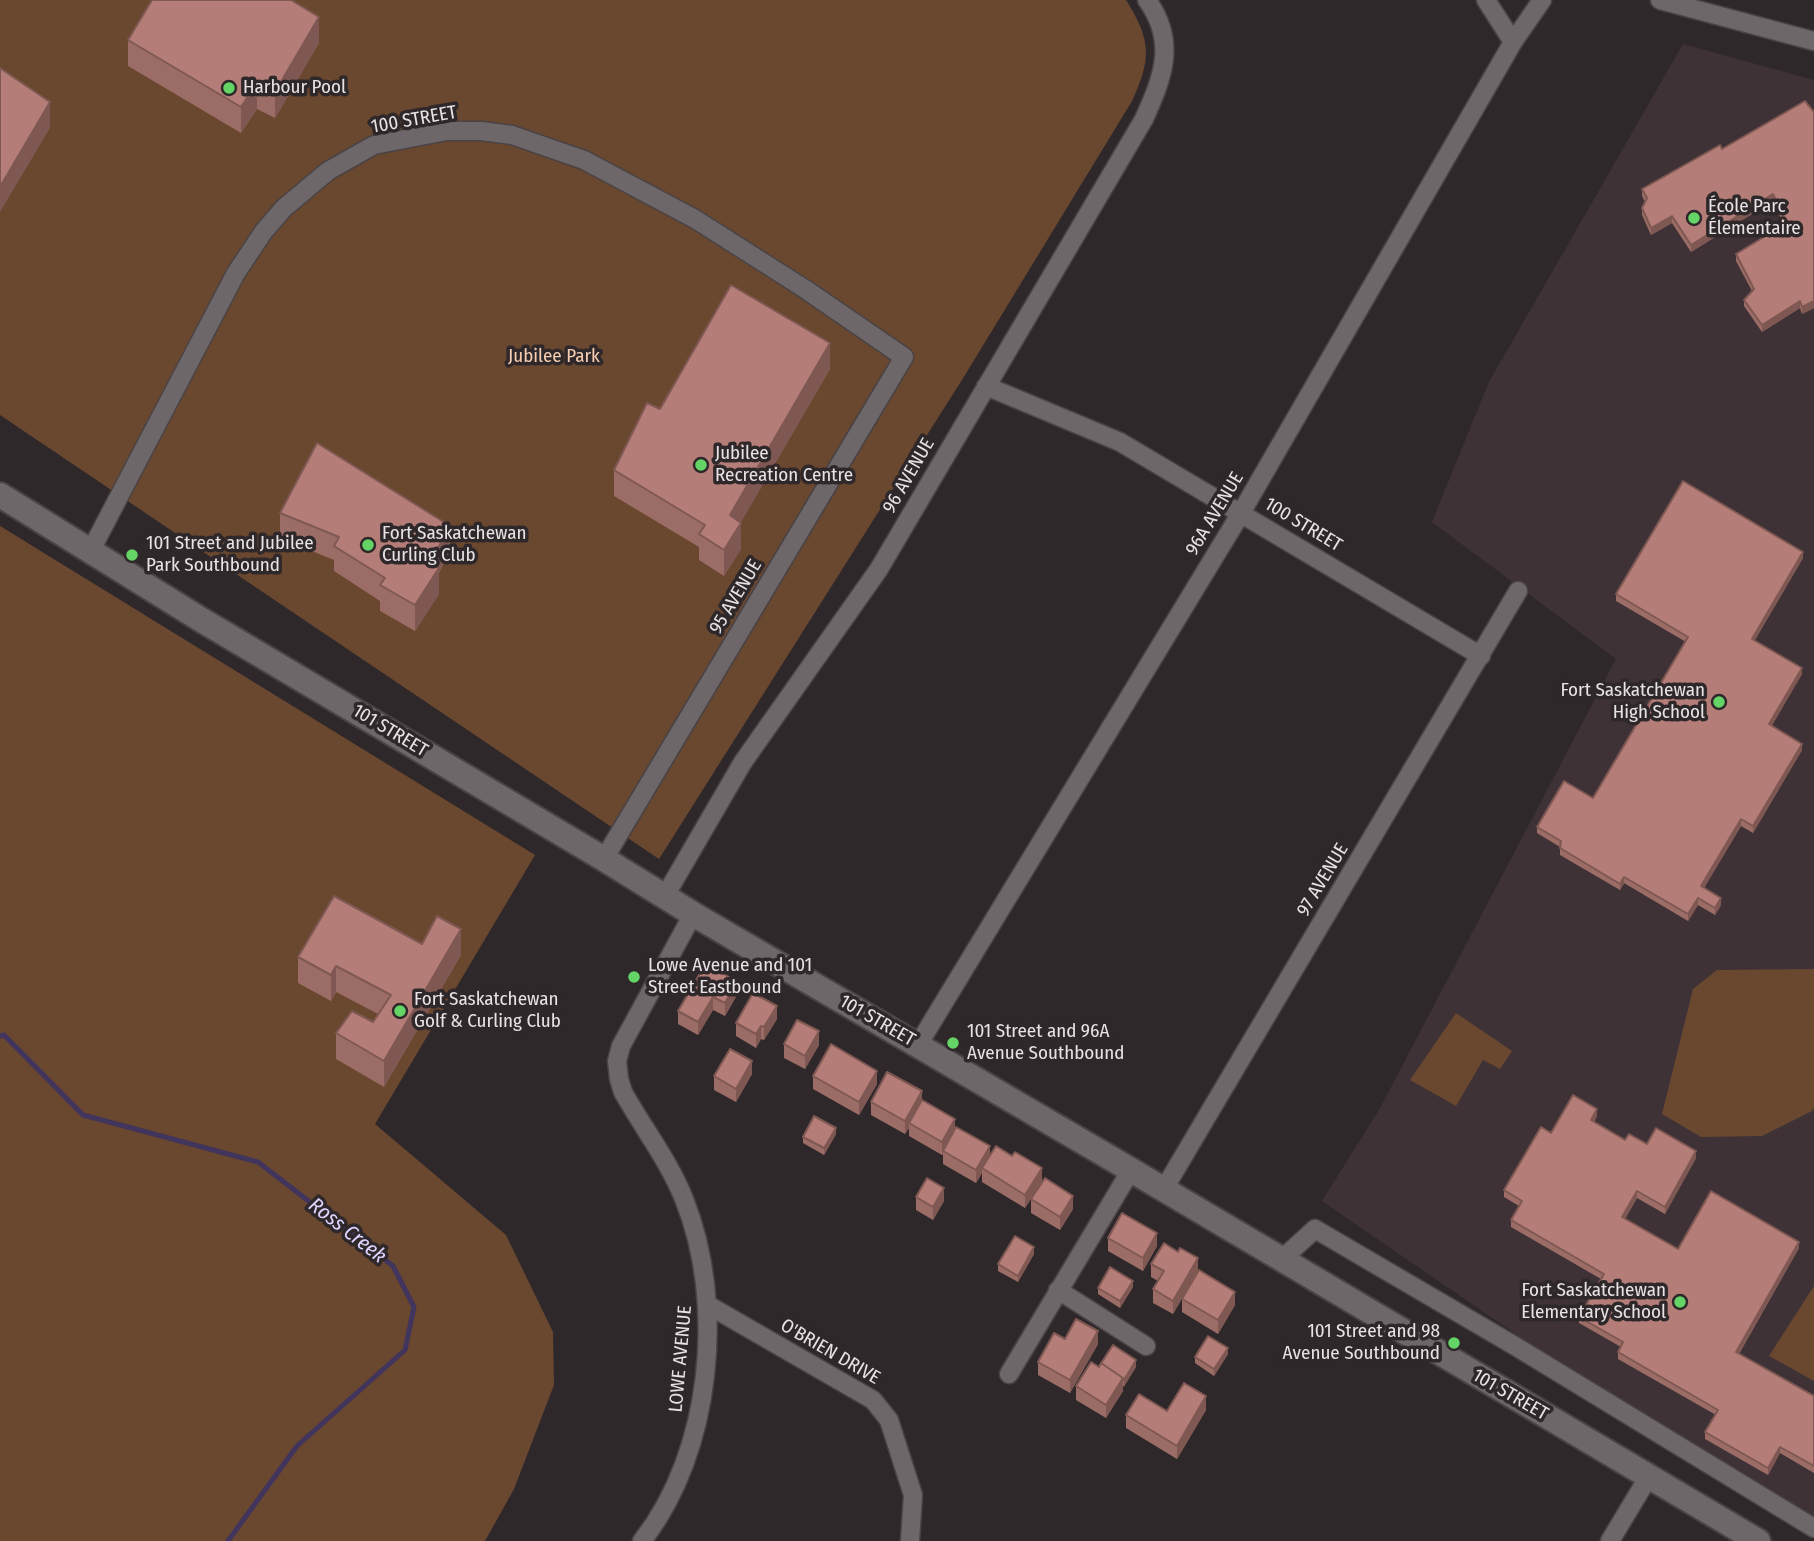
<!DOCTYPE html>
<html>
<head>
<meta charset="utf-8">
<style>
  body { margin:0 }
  canvas { display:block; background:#2f282a }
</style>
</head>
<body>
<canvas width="1814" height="1541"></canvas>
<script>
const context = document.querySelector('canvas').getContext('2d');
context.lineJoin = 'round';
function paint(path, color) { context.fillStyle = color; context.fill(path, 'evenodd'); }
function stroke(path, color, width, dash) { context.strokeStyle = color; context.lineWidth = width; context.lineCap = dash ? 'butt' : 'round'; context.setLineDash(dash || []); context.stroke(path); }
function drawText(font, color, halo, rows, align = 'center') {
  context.font = font + ' "Fira Sans Condensed",sans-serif'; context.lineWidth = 7; context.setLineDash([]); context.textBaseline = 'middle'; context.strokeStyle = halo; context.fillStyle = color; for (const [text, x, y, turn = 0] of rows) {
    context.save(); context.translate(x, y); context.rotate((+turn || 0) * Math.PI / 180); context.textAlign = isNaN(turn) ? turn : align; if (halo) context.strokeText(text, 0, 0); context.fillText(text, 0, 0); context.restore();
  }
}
paint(new Path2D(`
  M1683,44L1814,80V1539L1322,1201L1379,1110L1616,659L1432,522L1489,382Z`), '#3e3236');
paint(new Path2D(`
  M0,0H1126C1151,40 1152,58 1132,101L965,375L659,859L0,415Z
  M0,526L535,855L375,1124L506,1235L553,1332L554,1385L514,1489L485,1541H0Z
  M1814,969V1108L1812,1111L1762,1136L1701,1137L1662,1114L1693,989L1717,970Z
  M1456,1013L1512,1051L1500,1069L1483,1060L1456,1106L1410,1080Z
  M1814,1286V1381L1769,1356Z`), '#6a472f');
stroke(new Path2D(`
  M0,1036L4,1035L83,1115L258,1162L393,1266L414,1307L405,1350L297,1446L228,1541`), '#41345d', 5);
const street = new Path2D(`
  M1486,0L1513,42
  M1660,0L1814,41
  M986,386L1120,442L1481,656
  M90,552L236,273L264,231L284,208L328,171L374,145L447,131H481L512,135L584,160L695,219L805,289L904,357L604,859
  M665,896L743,762L879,569L1144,119C1163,77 1177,42 1147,0
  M918,1045L1241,513L1513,42L1542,0
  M1164,1189L1518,591
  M1281,1260L1315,1229L1515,1346L1814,1528
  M1058,1290L1146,1346
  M708,1305L873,1400L889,1420L913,1495L910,1541
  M1009,1374L1131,1170
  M642,1541C712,1452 726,1303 684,1199C669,1161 643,1128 623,1092L619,1079L617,1061L621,1046L693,914
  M1610,1541L1649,1476`);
const secondary = new Path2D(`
  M0,495L200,619L604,859L693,914L1131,1170L1758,1541`);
stroke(street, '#494345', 21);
stroke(secondary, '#494345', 28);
stroke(street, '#6e6769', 18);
stroke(secondary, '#6e6769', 24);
paint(new Path2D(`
  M128,40L319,43L275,118L257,109L241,133L128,66Z
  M1814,112V308L1802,314L1800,308L1762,332L1744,306V300L1752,291L1736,261V254L1784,225L1773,201L1691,252L1672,223L1651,235L1642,215V208L1645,202L1642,196V189L1722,149Z
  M830,369L740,523L741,549L724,576L699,560V547L614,496V470L660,409Z
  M280,513L450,552L439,573V594L415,631L380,611V601L334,571V560L280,538Z
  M1803,558L1755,640L1802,674L1771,726L1802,750L1753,833L1741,826L1704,888L1721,905L1715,915L1698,905L1688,921L1624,883L1620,890L1560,855V847L1537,833V827L1593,798L1686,642L1616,601V594Z
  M422,944L461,955L384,1087L336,1059V1033L373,1022L378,1014L336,992L331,1001L298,983V957Z
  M706,963L737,995L725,1016L713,1010L698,1035L678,1024V1011Z
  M777,1019L764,1040L761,1039L756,1048L736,1036V1023Z
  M784,1044L819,1045L805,1069L784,1058Z
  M752,1074L736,1102L714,1090V1076Z
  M813,1076L877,1084L859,1115L813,1089Z
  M922,1101L990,1156L1042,1182L1025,1208L982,1182V1173L976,1183L943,1164V1154L942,1155L909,1136V1128L905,1134L871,1115V1102Z
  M1597,1116L1594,1122L1625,1140L1647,1144L1696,1158L1665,1214L1637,1198L1625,1219L1678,1249L1799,1248L1739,1354L1814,1396V1473L1780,1453L1768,1475L1705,1439V1432L1716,1415L1618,1359V1352L1621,1347L1579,1323V1317L1601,1279L1511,1227V1220L1519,1206L1504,1197V1190Z
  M836,1134L824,1155L803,1143V1137Z
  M916,1197L944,1201L933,1220L916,1210Z
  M1031,1199L1073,1209L1060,1230L1031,1213Z
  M1108,1238L1157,1246L1143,1271L1108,1251Z
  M1034,1254L1018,1282L998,1271V1264Z
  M1151,1264L1198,1271L1173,1314L1153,1303V1289L1158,1281L1151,1277Z
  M1133,1287L1120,1308L1098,1294V1288Z
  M1182,1299L1235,1305L1218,1334L1182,1312Z
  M1065,1339L1098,1344L1070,1393L1038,1375V1362Z
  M1228,1354L1214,1376L1195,1363V1357Z
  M1136,1367L1123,1387V1391L1106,1418L1076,1400V1386Z
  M1206,1410L1177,1459L1126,1428V1415L1167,1411Z`), '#9c6c66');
paint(new Path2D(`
  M319,17V43L275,118V92Z
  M257,83V109L241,133V107Z
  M50,102V128L0,212V187Z
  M1773,194V201L1691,252V245Z
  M1672,216V223L1651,235V228Z
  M1800,301V308L1762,332V325Z
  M1814,301V308L1802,314V307Z
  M830,343V369L732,538L741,523V549L724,576V550L730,515Z
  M450,526V552L439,573V594L415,631V605L430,563Z
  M1803,552V558L1752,645V639Z
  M1802,668V674L1769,731V724Z
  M1802,744V750L1753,833V826Z
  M1741,819V826L1701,893V886Z
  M1624,877V883L1620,890V884Z
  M1698,898V905L1688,921V914Z
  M1721,898V905L1715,915V908Z
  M461,929V955L384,1087V1061Z
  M336,966V992L331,1001V975Z
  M737,982V995L725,1016V1003Z
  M713,997V1010L698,1035V1022Z
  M777,1006V1019L764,1040V1027Z
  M761,1026V1039L756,1048V1034Z
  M819,1031V1045L805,1069V1056Z
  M752,1061V1074L736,1102V1089Z
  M877,1071V1084L859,1115V1102Z
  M922,1091V1104L909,1123V1128L905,1134V1121Z
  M1597,1109V1116L1591,1127V1120Z
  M955,1119V1132L943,1151L942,1155V1142Z
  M836,1128V1134L824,1155V1148Z
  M990,1146V1159L982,1168V1173L976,1183V1170Z
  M1696,1151V1158L1665,1214V1207Z
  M1042,1168V1182L1025,1208V1195Z
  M944,1188V1201L933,1220V1207Z
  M1637,1191V1198L1622,1224V1217Z
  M1073,1196V1209L1060,1230V1217Z
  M1157,1233V1246L1143,1271V1258Z
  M1799,1242V1248L1736,1358V1352Z
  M1034,1247V1254L1018,1282V1276Z
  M1198,1258V1271L1173,1314V1301Z
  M1133,1281V1287L1120,1308V1301Z
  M1235,1292V1305L1218,1334V1320Z
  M1098,1331V1344L1070,1393V1380Z
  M1228,1348V1354L1214,1376V1369Z
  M1136,1360V1367L1124,1387V1380Z
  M1123,1378V1391L1106,1418V1405Z
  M1206,1396V1410L1177,1459V1446Z
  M1780,1447V1453L1768,1475V1468Z`), '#7f5853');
const building = new Path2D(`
  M152,0H291L319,17L275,92L257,83L241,107L128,40Z
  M0,68L50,102L0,187Z
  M1805,101L1814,112V301L1802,307L1800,301L1762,325L1744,300L1754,289L1736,254L1787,223L1773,194L1691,245L1672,216L1651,228L1642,208L1647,198L1642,189L1720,145L1722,149Z
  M731,285L830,343L730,515L741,523L724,550L699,534L705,525L614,470L647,403L660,409Z
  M317,443L450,526L430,563L439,568L415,605L380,585L385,578L334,546L339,537L280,513Z
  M1683,481L1803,552L1752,639L1802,668L1769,724L1802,744L1753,826L1741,819L1701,886L1721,898L1715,908L1698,898L1688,914L1624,877L1620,884L1560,848L1561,841L1537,827L1564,781L1593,798L1688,637L1616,594Z
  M334,896L422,944L437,916L461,929L384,1061L336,1033L352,1011L373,1022L391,995L336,966L331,975L298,957Z
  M706,963L737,982L725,1003L713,997L698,1022L678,1011Z
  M753,993L777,1006L764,1027L761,1026L756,1034L736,1023Z
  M797,1020L819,1031L805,1056L784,1044Z
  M831,1044L877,1071L859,1102L813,1076Z
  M730,1049L752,1061L736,1089L714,1076Z
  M887,1072L922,1091L905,1121L871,1102Z
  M1573,1095L1597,1109L1591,1120L1625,1140L1629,1134L1647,1144L1656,1128L1696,1151L1665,1207L1637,1191L1622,1217L1678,1249L1711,1191L1799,1242L1736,1352L1814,1396V1466L1780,1447L1768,1468L1705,1432L1718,1410L1618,1352L1623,1342L1579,1317L1604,1274L1511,1220L1522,1201L1504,1190L1541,1127L1551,1133Z
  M922,1100L955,1119L942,1142L909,1123Z
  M814,1116L836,1128L824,1148L803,1137Z
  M956,1127L990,1146L976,1170L943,1151Z
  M996,1146L1012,1156L1015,1152L1042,1168L1025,1195L982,1168Z
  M927,1178L944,1188L933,1207L916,1197Z
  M1045,1178L1073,1196L1060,1217L1031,1199Z
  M1122,1213L1157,1233L1143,1258L1108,1238Z
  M1015,1236L1034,1247L1018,1276L998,1264Z
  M1164,1243L1178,1252L1180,1248L1198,1258L1173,1301L1153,1289L1164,1271L1151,1264Z
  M1110,1267L1133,1281L1120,1301L1098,1288Z
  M1199,1270L1235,1292L1218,1320L1182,1299Z
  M1076,1319L1098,1331L1070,1380L1038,1362L1054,1333L1065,1339Z
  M1208,1336L1228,1348L1214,1369L1195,1357Z
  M1113,1345L1136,1360L1124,1380L1123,1378L1101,1363L1100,1365Z
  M1091,1362L1099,1367L1101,1363L1123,1378L1106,1405L1076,1386Z
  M1184,1383L1206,1396L1177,1446L1126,1415L1139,1394L1167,1411Z`);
paint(building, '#b57d77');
stroke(building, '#7f5853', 2);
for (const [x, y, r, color] of [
  [229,88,7,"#65d467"],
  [1694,218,7,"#65d467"],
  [701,465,7,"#65d467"],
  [368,545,7,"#65d467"],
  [132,555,7,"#65d467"],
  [1719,702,7,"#65d467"],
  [634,977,7,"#65d467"],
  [400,1011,7,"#65d467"],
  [953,1043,7,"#65d467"],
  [1680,1302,7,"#65d467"],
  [1454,1343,7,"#65d467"]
]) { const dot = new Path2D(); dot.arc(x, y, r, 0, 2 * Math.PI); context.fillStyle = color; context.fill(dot); stroke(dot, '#2f282a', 2.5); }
drawText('19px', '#e7e3e4', '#2f282a', [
  ["Harbour Pool",243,88],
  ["École Parc",1708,207],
  ["Élementaire",1708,229],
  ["Jubilee",715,454],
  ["Recreation Centre",715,476],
  ["Fort Saskatchewan",382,534],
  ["Curling Club",382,556],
  ["101 Street and Jubilee",146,544],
  ["Park Southbound",146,566],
  ["Fort Saskatchewan",1705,691,"right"],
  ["High School",1705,713,"right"],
  ["Lowe Avenue and 101",648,966],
  ["Street Eastbound",648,988],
  ["Fort Saskatchewan",414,1000],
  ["Golf & Curling Club",414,1022],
  ["101 Street and 96A",967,1032],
  ["Avenue Southbound",967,1054],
  ["Fort Saskatchewan",1666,1291,"right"],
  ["Elementary School",1666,1313,"right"],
  ["101 Street and 98",1440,1332,"right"],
  ["Avenue Southbound",1440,1354,"right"]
], 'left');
drawText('19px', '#e7e3e4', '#2f282a', [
  ["100 STREET",414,120,-10],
  ["96 AVENUE",909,476,-60],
  ["96A AVENUE",1215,514,-59],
  ["100 STREET",1303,525,31],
  ["95 AVENUE",736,597,-59],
  ["101 STREET",390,731,31],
  ["97 AVENUE",1323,880,-59],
  ["101 STREET",877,1021,30],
  ["O'BRIEN DRIVE",830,1352,30],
  ["LOWE AVENUE",681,1359,-85],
  ["101 STREET",1510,1395,30]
]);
drawText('19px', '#f7cdb1', '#2f282a', [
  ["Jubilee Park",554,357]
]);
drawText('italic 21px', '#dfd3ff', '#2f282a', [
  ["Ross Creek",347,1231,38]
]);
</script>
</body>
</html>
